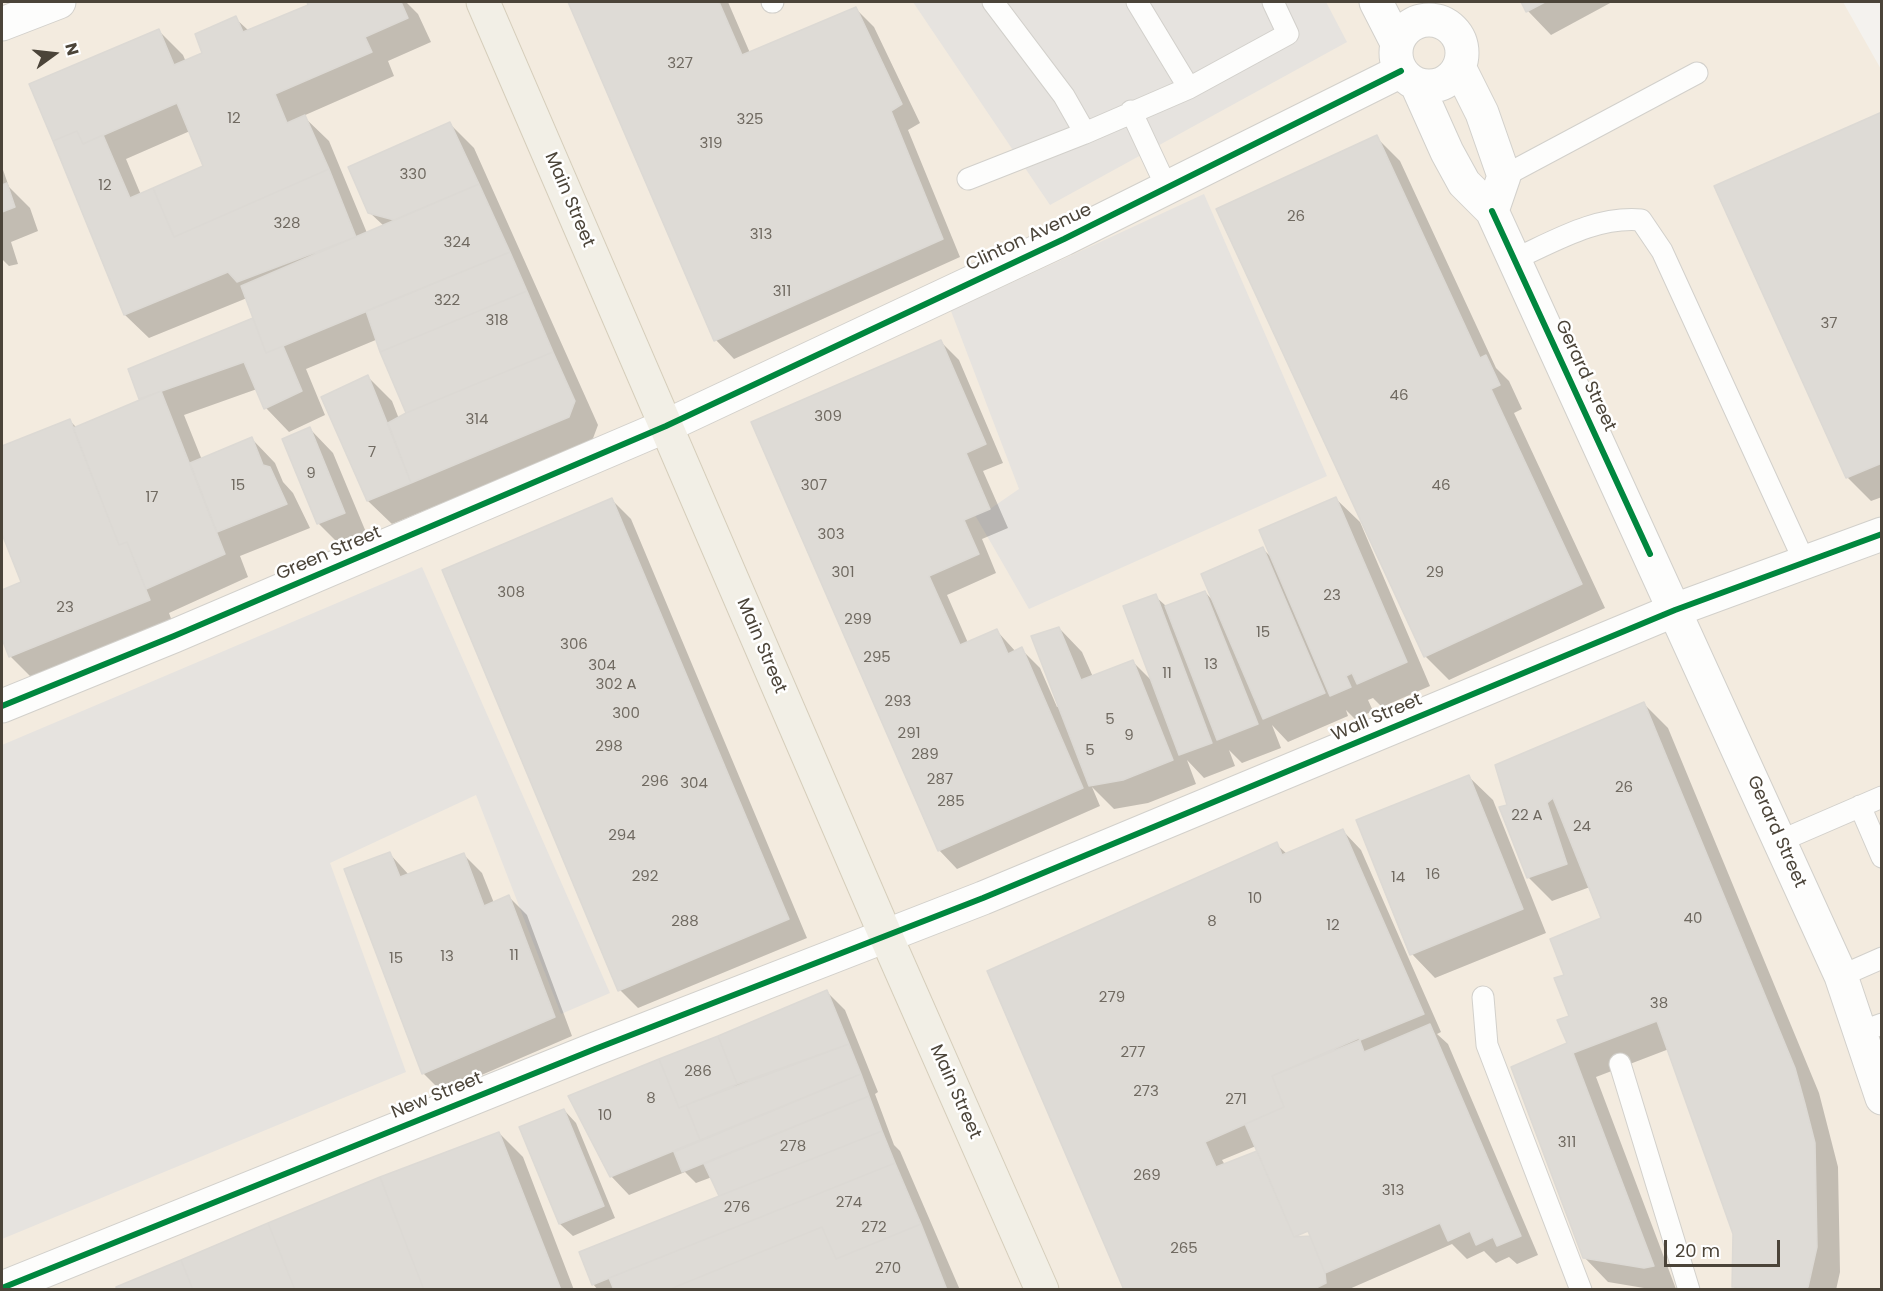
<!DOCTYPE html>
<html>
<head>
<meta charset="utf-8">
<style>
  body { margin:0 }
  #map { position:relative; width:1883px; height:1291px; overflow:hidden; background:#f4f2ee; font-family:Poppins,sans-serif }
  canvas { display:block }
  .frame { position:absolute; inset:0; border:3px solid #4b4439; pointer-events:none }
  .north { position:absolute; left:24px; top:24px; width:60px; height:60px; -webkit-text-stroke:4px #fff; paint-order:stroke; rotate:75deg; font-size:16px; font-weight:700; line-height:24px; text-align:center; color:#4b4439 }
  .north::after { content:''; display:block; margin:auto; width:21px; height:27px; background:#4b4439; clip-path:polygon(50% 0,100% 100%,50% 72%,0 100%) }
  .scale { position:absolute; left:1664px; top:1240px; width:116px; height:27px; box-sizing:border-box; border:3px solid #4b4439; border-top:0; padding-left:8px; font-size:18px; line-height:21px; white-space:nowrap; color:#4b4439; -webkit-text-stroke:4px #fff; paint-order:stroke }
</style>
</head>
<body>
<div id="map">
<canvas width="1883" height="1291"></canvas>
<div class="frame"></div>
<div class="north">N</div>
<div class="scale">20 m</div>
</div>
<script>
const context = document.querySelector('canvas').getContext('2d');
context.lineJoin = 'round';
function paint(path, color) { context.fillStyle = color; context.fill(path, 'evenodd'); }
function stroke(path, color, width, dash) { context.strokeStyle = color; context.lineWidth = width; context.lineCap = dash ? 'butt' : 'round'; context.setLineDash(dash || []); context.stroke(path); }
function drawText(font, color, halo, rows, align = 'center') {
  context.font = font + ' Poppins,sans-serif'; context.lineWidth = 5; context.setLineDash([]); context.textBaseline = 'middle'; context.strokeStyle = halo; context.fillStyle = color; for (const [text, x, y, turn = 0] of rows) {
    context.save(); context.translate(x, y); context.rotate((+turn || 0) * Math.PI / 180); context.textAlign = isNaN(turn) ? turn : align; if (halo) context.strokeText(text, 0, 0); context.fillText(text, 0, 0); context.restore();
  }
}
paint(new Path2D(`
  M2,2H1843L1882,71L1881,1289L2,1290Z`), '#f3ebdf');
paint(new Path2D(`
  M913,2H1326L1347,42L1050,205Z
  M1204,194L1327,476L1029,609L975,515L990,509L1019,489L951,311Z
  M422,567L610,993L561,1014L476,795L330,863L406,1072L2,1239V745Z`), '#e6e3df');
paint(new Path2D(`
  M308,2H406L418,14L431,42L388,61L394,76L303,116L329,141L367,233L384,226L369,212L450,124L474,148L598,425L592,441L392,524L368,501V377L392,401L399,419L408,414L378,339L306,369L325,415L289,432L266,408L257,389L184,415L202,460L252,439L275,463L283,482L293,493L310,528L240,556L248,577L169,613L173,624L34,680L10,656L2,635V591L23,583L2,530V448L69,420L77,428L141,401L129,369L255,319L247,298L149,338L125,315L30,85L159,31L183,55L186,62L204,54L235,18L249,31L310,6ZM190,131L205,167L141,195L126,159Z
  M570,2H728L750,53L856,9L874,27L920,123L908,130L960,257L734,359L716,340Z
  M1522,2H1612L1551,35L1528,11Z
  M1882,114V497L1871,501L1847,477Z
  M1376,137L1400,161L1496,368L1509,381L1522,409L1514,413L1605,608L1449,680L1425,656Z
  M2,167L9,187L30,208L38,231L11,242L18,264L9,266L2,259Z
  M940,341L959,360L1003,463L983,471L1008,528L982,539L996,573L947,595L968,643L997,631L1016,652L1021,649L1040,668L1057,707L1060,706L1059,628L1082,652L1093,677L1133,662L1153,682L1155,596L1167,607L1205,592L1214,602L1263,549L1272,558L1336,499L1360,522L1430,686L1382,707L1373,698L1368,700L1373,711L1355,719L1346,710L1348,716L1288,742L1272,725L1281,748L1242,763L1229,750L1235,766L1204,778L1187,760L1196,784L1148,803L1114,809L1092,787L1100,806L957,869L939,850L753,423Z
  M310,429L333,453L368,537L342,547L318,523Z
  M612,500L631,519L807,938L638,1008L620,990Z
  M1644,704L1668,728L1819,1093L1838,1167L1840,1272L1836,1290H1737L1734,1287L1735,1234L1669,1049L1596,1077L1676,1289L1656,1290L1608,1282L1584,1257L1569,1044L1571,1017L1566,976L1603,919L1590,887L1552,901L1528,877L1509,806Z
  M1469,777L1493,800L1546,933L1435,978L1412,954Z
  M1343,831L1361,850L1441,1032L1437,1034L1448,1044L1538,1255L1517,1264L1509,1257L1496,1263L1484,1251L1467,1259L1452,1244L1347,1290H1125L1276,844L1287,854ZM1256,1146L1259,1152L1225,1165L1222,1160ZM1308,1229L1312,1237L1287,1239Z
  M389,853L409,875L464,855L482,873L494,903L509,897L527,915L572,1036L442,1092L423,1073L346,870Z
  M826,991L845,1010L878,1092L875,1094L894,1145L900,1151L960,1290H598L593,1284L721,1197L712,1177L696,1183L685,1172L629,1195L611,1176L718,1037Z
  M564,1110L576,1123L615,1218L573,1236L560,1224L521,1128Z
  M499,1133L523,1157L574,1290H119Z`), '#0003');
const building = new Path2D(`
  M307,2H401L408,18L365,37L372,52L275,94L287,123L305,115L329,169L174,237L153,188L203,166L177,103L83,144L77,131L53,141L29,84L159,29L174,65L202,53L195,34L236,16L243,32L308,5Z
  M568,2H719L742,55L856,7L902,104L891,111L943,239L714,341Z
  M1521,2H1545L1526,12Z
  M1882,112V463L1846,478L1714,186Z
  M450,122L479,184L394,220L368,213L348,167Z
  M77,131L83,144L103,135L130,198L153,188L174,237L329,169L356,237L237,282L228,272L124,315L53,141Z
  M1377,135L1480,358L1486,355L1500,385L1491,389L1582,584L1424,657L1216,209Z
  M7,183L15,207L2,212V185Z
  M479,184L510,252L266,353L241,286Z
  M510,252L527,291L380,352L366,311Z
  M527,291L553,352L406,413L380,352Z
  M253,318L266,353L283,346L302,391L264,409L244,362L139,399L128,369Z
  M941,340L986,444L966,453L990,509L964,520L979,554L929,576L960,645L997,629L1008,654L1022,647L1083,788L938,851L751,422Z
  M553,352L575,401L569,417L411,483L388,423L406,413Z
  M368,375L411,483L367,501L321,397Z
  M161,391L225,554L146,589L127,542L119,545L73,428Z
  M70,419L119,545L127,542L150,600L9,657L2,639V590L21,582L2,534V446Z
  M310,427L345,513L317,524L282,439Z
  M252,437L263,465L270,467L287,504L217,532L190,463Z
  M1336,497L1407,662L1357,684L1352,673L1346,676L1351,687L1330,696L1259,530Z
  M612,498L789,919L618,991L442,570Z
  M1263,547L1325,693L1263,719L1201,574Z
  M1205,591L1258,724L1217,740L1165,606Z
  M1156,594L1212,743L1179,755L1123,606Z
  M1059,627L1081,680L1133,660L1173,760L1123,780L1089,786L1031,636Z
  M1644,702L1795,1068L1805,1104L1815,1143L1817,1247L1808,1287L1800,1290L1732,1287L1733,1234L1657,1021L1573,1053L1654,1266L1644,1268L1583,1258L1511,1067L1567,1043L1557,1020L1569,1016L1554,978L1564,975L1550,939L1601,918L1553,798L1547,803L1567,864L1527,878L1499,807L1507,805L1495,765Z
  M1469,775L1523,909L1410,955L1356,820Z
  M1343,829L1424,1014L1272,1076L1284,1107L1205,1142L1216,1167L1257,1151L1294,1237L1310,1236L1325,1273L1326,1283L1312,1290H1124L987,971L1277,842L1282,855Z
  M390,852L400,877L464,853L484,906L509,895L555,1017L422,1074L344,869Z
  M827,990L849,1044L737,1084L718,1036Z
  M1430,1024L1521,1236L1497,1246L1493,1237L1476,1245L1470,1231L1448,1241L1440,1223L1325,1273L1308,1231L1294,1237L1245,1124L1284,1107L1272,1076L1359,1038L1364,1052Z
  M718,1036L737,1084L679,1108L659,1059Z
  M849,1044L861,1074L700,1140L686,1105Z
  M659,1059L679,1108L686,1105L700,1140L610,1177L568,1096Z
  M861,1074L869,1096L682,1172L674,1152Z
  M869,1096L882,1131L719,1196L704,1164Z
  M564,1109L604,1206L559,1224L519,1127Z
  M882,1131L895,1163L592,1285L579,1252Z
  M499,1132L561,1290H424L380,1177Z
  M895,1163L921,1224L836,1259L822,1227L668,1290H614L609,1278Z
  M380,1177L424,1290H295L268,1223Z
  M268,1223L295,1290H193L181,1260Z
  M921,1224L947,1290H668L822,1227L836,1259Z
  M181,1260L193,1290H117L116,1287Z`);
paint(building, '#dedbd6');
stroke(building, '#dcd9d4', 1.5);
const service = new Path2D(`
  M772,2H773
  M993,2L1064,96L1085,133L1189,88L1288,34L1273,2
  M1137,2L1189,88
  M1131,111L1167,188
  M1504,176L1697,73
  M968,179L1085,133
  M1515,259C1555,241 1596,216 1641,220L1662,251L1805,563
  M1860,806L1882,857
  M1780,841L1882,797
  M1841,976L1882,958
  M1483,997L1487,1045L1581,1290
  M1860,1032L1882,1024
  M1620,1064L1689,1290`);
const minor = new Path2D(`
  M2,24L59,2`);
const tertiary = new Path2D(`
  M1376,2L1397,43
  M1396 53a33 33 0 1 1 66 0a33 33 0 1 1-66 0Z
  M1459,67L1482,113L1504,176L1492,211
  M1417,85L1447,152L1464,183L1492,211L1841,976L1882,1098
  M2,706L174,636L666,426L1064,239L1401,71
  M2,1288L595,1049L983,898L1675,610L1882,534`);
const primary = new Path2D(`
  M483,2L885,934L1042,1290`);
stroke(service, '#d2d0cb', 23);
stroke(minor, '#d2d0cb', 35);
stroke(tertiary, '#d2d0cb', 35);
stroke(primary, '#d6cebb', 35);
stroke(service, '#fdfdfc', 21);
stroke(minor, '#fdfdfc', 33);
stroke(tertiary, '#fdfdfc', 33);
stroke(primary, '#f2efe6', 33);
stroke(new Path2D(`
  M1492,211L1650,554
  M2,706L174,636L666,426L1064,239L1401,71
  M2,1288L595,1049L983,898L1675,610L1882,534`), '#00873e', 6);
drawText('15px', '#706a61', null, [
  ["327",680,64],
  ["12",234,119],
  ["325",750,120],
  ["319",711,144],
  ["330",413,175],
  ["12",105,186],
  ["26",1296,217],
  ["328",287,224],
  ["313",761,235],
  ["324",457,243],
  ["311",782,292],
  ["322",447,301],
  ["318",497,321],
  ["37",1829,324],
  ["46",1399,396],
  ["309",828,417],
  ["314",477,420],
  ["7",372,453],
  ["9",311,474],
  ["15",238,486],
  ["307",814,486],
  ["46",1441,486],
  ["17",152,498],
  ["303",831,535],
  ["301",843,573],
  ["29",1435,573],
  ["308",511,593],
  ["23",1332,596],
  ["23",65,608],
  ["299",858,620],
  ["15",1263,633],
  ["306",574,645],
  ["295",877,658],
  ["13",1211,665],
  ["304",602,666],
  ["11",1167,674],
  ["302 A",616,685],
  ["293",898,702],
  ["300",626,714],
  ["5",1110,720],
  ["291",909,734],
  ["9",1129,736],
  ["298",609,747],
  ["5",1090,751],
  ["289",925,755],
  ["287",940,780],
  ["296",655,782],
  ["304",694,784],
  ["26",1624,788],
  ["285",951,802],
  ["22 A",1527,816],
  ["24",1582,827],
  ["294",622,836],
  ["16",1433,875],
  ["292",645,877],
  ["14",1398,878],
  ["10",1255,899],
  ["40",1693,919],
  ["288",685,922],
  ["8",1212,922],
  ["12",1333,926],
  ["11",514,956],
  ["13",447,957],
  ["15",396,959],
  ["279",1112,998],
  ["38",1659,1004],
  ["277",1133,1053],
  ["286",698,1072],
  ["273",1146,1092],
  ["8",651,1099],
  ["271",1236,1100],
  ["10",605,1116],
  ["311",1567,1143],
  ["278",793,1147],
  ["269",1147,1176],
  ["313",1393,1191],
  ["274",849,1203],
  ["276",737,1208],
  ["272",874,1228],
  ["265",1184,1249],
  ["270",888,1269]
]);
drawText('18px', '#4b4439', '#fff', [
  ["Main Street",569,200,67],
  ["Clinton Avenue",1029,238,-25],
  ["Gerard Street",1585,376,65],
  ["Green Street",329,554,-23],
  ["Main Street",761,646,67],
  ["Wall Street",1377,718,-23],
  ["Gerard Street",1776,832,66],
  ["Main Street",955,1092,66],
  ["New Street",437,1096,-22]
]);
</script>
</body>
</html>
